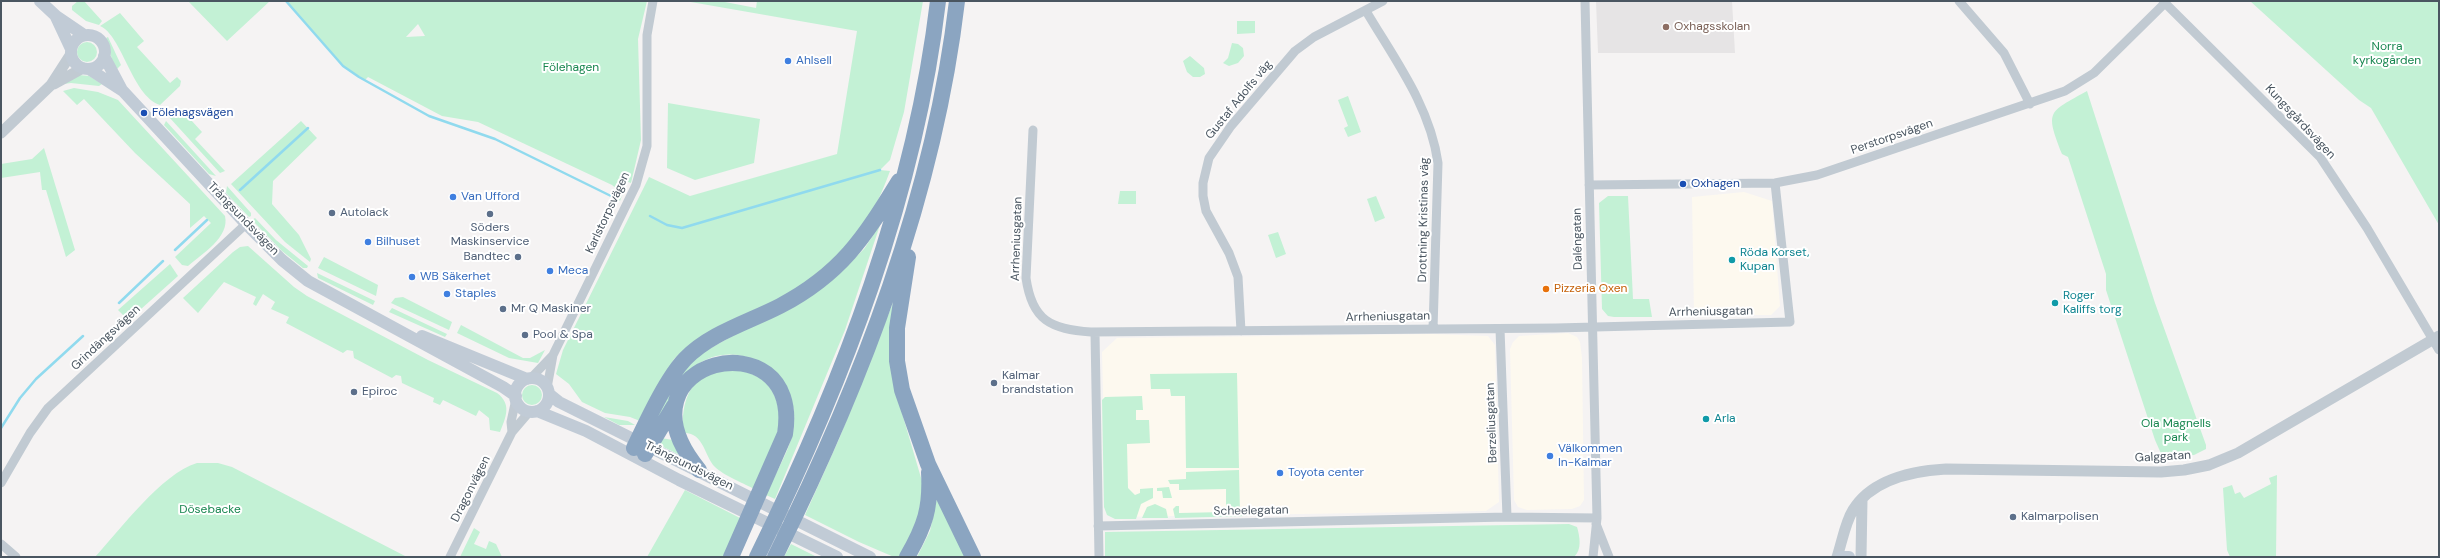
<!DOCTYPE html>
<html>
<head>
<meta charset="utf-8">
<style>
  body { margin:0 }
  #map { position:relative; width:2440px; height:558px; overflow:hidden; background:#f5f3f3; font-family:"DM Sans",sans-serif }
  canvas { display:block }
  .frame { position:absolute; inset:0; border:2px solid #4a5661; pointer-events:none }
</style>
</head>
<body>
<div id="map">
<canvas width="2440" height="558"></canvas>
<div class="frame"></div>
</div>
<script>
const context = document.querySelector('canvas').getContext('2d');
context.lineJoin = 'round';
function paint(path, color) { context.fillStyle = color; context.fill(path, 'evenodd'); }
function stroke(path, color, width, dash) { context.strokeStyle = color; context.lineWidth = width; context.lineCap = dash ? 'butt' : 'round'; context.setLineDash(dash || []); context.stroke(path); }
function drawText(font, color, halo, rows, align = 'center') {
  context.font = font + ' "DM Sans",sans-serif'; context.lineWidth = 4; context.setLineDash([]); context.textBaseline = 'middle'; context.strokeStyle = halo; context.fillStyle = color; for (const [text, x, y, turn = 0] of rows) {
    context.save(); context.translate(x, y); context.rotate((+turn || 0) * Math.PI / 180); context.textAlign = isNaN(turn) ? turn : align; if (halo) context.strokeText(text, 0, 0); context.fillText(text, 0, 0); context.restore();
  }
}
paint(new Path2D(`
  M1744,192L1772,201L1780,306L1771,315H1694L1692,197Z
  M1568,333L1577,337L1580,342L1582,358L1584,500L1580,506L1572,509L1527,510L1518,507L1514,500L1510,349L1513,342L1519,336Z
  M1432,334L1488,336L1495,345L1499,502L1486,511L1113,517L1106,510L1102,352L1117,338Z`), '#fdf9ef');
paint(new Path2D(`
  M1596,1H1732L1735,53H1598Z`), '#e6e4e5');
paint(new Path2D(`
  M78,1H84L102,21L99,25L86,21L72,10V6Z
  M188,1H270L227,41Z
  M286,1H647L638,39L641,140L631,183L623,180L624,190L620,201L615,198L618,190L612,185L478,122L442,116L368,77L365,80L343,66ZM418,24L425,36L406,37Z
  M685,1H720L756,8L757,1H923L904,112L890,160L880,170L890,171C880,198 867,227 847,248C806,293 740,318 687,347L674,359L640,421L630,417L605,413L582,402L569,384L556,374L563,350L649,177L690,196L837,154L857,31Z
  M2250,1H2439V225L2371,108L2359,100Z
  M120,13L144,41L137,47L170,83L177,77L181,81L180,86L160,105C132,96 122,35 100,26Z
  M1237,21H1255V33L1237,34Z
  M108,37L121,65L116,70C110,60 111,48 106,38Z
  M77 52a10 10 0 1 1 20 0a10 10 0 1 1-20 0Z
  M1232,43L1238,44L1243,48L1244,56L1238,63L1229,66L1223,63L1228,58Z
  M1190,56L1204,68L1205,74L1200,77H1193L1187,72L1183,61Z
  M79,75L89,76L102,84L99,86L71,83L64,84Z
  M74,88L98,92L118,100L225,216C230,237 202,254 188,266L182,265L175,257L211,223L204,216L190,228V204L135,153L84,99L77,105L63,91Z
  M2087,91L2155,303L2206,445V449L2194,455L2163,458L2155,440L2106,290V274L2068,157L2062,154C2045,110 2048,113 2087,91Z
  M1348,96L1361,132L1348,137L1344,128L1348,126L1338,100Z
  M668,103L760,119L754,163L695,180L667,168Z
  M180,108L202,132L195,139L225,171L220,173L169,117Z
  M166,121L216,176L209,174L164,125Z
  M301,121L317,138L273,181L272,204L299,235L311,259L310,262L285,242L231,184Z
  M44,148L75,250L66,257L46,190H42L40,172L1,178V164L32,159Z
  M227,186L251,213V216L249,217L226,193Z
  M1120,191H1136V204H1118Z
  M1376,196L1385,218L1375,222L1367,199Z
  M1608,196H1628L1633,299H1649L1652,317H1614L1608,316L1602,309L1599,203Z
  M255,218L276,240L308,266L307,268H303L282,251L252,220Z
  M880,225L845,330L775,499L766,495C775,473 792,448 794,424C799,373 738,334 695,366C676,380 666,409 655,429L651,428L679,376L700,354L830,282L864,249Z
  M1278,232L1286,254L1276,258L1268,235Z
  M248,246L294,287L307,296L428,360L497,393C512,404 506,417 500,432L490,430L489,418L479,410L476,416L443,400L440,405L433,402L434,398L402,383L401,376L396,375L392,378L354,358L353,351L347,350L343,353L286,323L289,317L271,309L275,302L263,294L256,306L253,304L256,297L224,282L198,313L183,298L233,252L240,247Z
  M324,257L378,285L376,296L318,268Z
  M170,264L178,276L131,318H126L118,310Z
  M317,273L375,301L373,305L318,278Z
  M896,295L902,413L924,488V506L900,557H894L859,542L805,515L839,439Z
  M403,297L452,322L449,330L391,303L395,298Z
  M392,308L447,334L445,337L389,312Z
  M461,325L523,358H530L545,350L538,363L509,358L457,333Z
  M738,368C746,372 760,376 766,383C795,415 769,456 756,490C745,484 723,475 715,467C704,456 704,431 682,433C683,409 684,384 711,373C719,370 730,370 738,368Z
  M1237,373L1239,468H1186L1185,396H1171L1170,389H1151L1150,374Z
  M522 395a10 10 0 1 1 20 0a10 10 0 1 1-20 0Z
  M1142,396L1143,410H1136V420H1149L1150,443L1127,444L1128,488L1135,495L1140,493V489L1153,488V498L1141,504L1136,519H1115L1107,515L1104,507L1102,400L1105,397Z
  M604,417L628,421L635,425H619Z
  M661,438L673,440L682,456L659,445Z
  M197,463H218L232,467L407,557H95C121,529 161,474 197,463Z
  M1239,470L1240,512H1247V516L1175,518L1173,509L1176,506H1179V513L1226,512V489L1179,490V484H1170L1168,480L1186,479V472Z
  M2277,475L2276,557H2230L2227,550L2223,488L2232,485L2235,494L2240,492L2244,498L2271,484L2269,478Z
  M1169,487L1172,498H1163L1162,491H1157V488Z
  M685,490L742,519L725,557H647Z
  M937,497L966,557H917L930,531Z
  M1155,504L1166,509L1168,518H1142L1147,507Z
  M1569,524L1577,527C1580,537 1582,550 1574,557H1105V532Z
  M474,528L480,532L474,544L486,549L489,541L496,544L502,557H460Z
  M791,544L817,557H784Z`), '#c3f1d5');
stroke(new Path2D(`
  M286,1L343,66L359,77L429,116L495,139L615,198
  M240,190L308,128
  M650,216L667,225L682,228L880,170
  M175,250L207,220
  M119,303L163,261
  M1,428L20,398L36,379L83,336`), '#90daee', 2.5);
stroke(new Path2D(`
  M1585,1L1597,518L1593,557
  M1959,1L2004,53L2030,104
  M2163,1L2320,157L2367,228L2439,350
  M1366,11C1395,60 1430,106 1438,163L1433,329
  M1033,130L1026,278C1032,321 1051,329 1091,332L1556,328L1790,322L1775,183
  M1589,185L1775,183L1817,175L2065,91L2094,73L2165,3
  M1500,329L1507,517
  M1241,331L1238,277L1229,253L1206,211L1203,196V183L1209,158L1231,126L1295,51L1314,37L1383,1
  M1095,333L1099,557
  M531,378L553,355L636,185L647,146V35L653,1
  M547,388L553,355
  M512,432L511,422L516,399
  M1,483L30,433L48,408L246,224
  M1596,524L1609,557
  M1098,526L1507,517L1597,518
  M1,544L16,557
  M450,557L512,432L530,411`), '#c1cad2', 9);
stroke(new Path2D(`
  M54,84L83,68
  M1,133L51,85L71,54
  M1837,557C1842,542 1845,523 1853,510C1872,479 1912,471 1946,469L2161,472L2184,470L2209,465L2238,453L2439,336
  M1861,557L1862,500`), '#c1cad2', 11);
stroke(new Path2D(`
  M40,1L56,16L84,35
  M56,17L71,49
  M71 52a17 17 0 1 1 34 0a17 17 0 1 1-34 0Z
  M104,56L122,90
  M89,69L123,91L246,224L282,260L308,281L503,387L516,396
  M422,336L527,379
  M515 395a17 17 0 1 1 34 0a17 17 0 1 1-34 0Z
  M549,394L559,402L870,557
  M537,411L586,431L679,480L837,557
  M1841,557H1849`), '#c1cbd6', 12);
stroke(new Path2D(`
  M908,257L897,328V361L902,390L928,464L973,557
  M634,448C646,423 666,379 685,359C710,333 749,322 780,306C841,274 864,238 899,181
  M645,454L674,406
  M699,470C607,358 804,315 785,434L731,557
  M757,557C843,382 915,195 938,1
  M775,557C862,382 934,196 957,1
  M907,557C925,526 931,508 929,472`), '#8ba5c1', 16);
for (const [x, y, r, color] of [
  [1666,27,4,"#8d6e63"],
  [788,61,4,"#3f7fe0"],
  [144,113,4,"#1a4fb4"],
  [1683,184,4,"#1a4fb4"],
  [453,197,4,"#3f7fe0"],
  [332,213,4,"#5c6f8a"],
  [490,214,4,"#5c6f8a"],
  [368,242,4,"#3f7fe0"],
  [518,257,4,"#5c6f8a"],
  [1732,260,4,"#0f9aa8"],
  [550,271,4,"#3f7fe0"],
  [412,277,4,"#3f7fe0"],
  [1546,289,4,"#e8710a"],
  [447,294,4,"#3f7fe0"],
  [2055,303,4,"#0f9aa8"],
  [503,309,4,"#5c6f8a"],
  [525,335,4,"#5c6f8a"],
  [994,383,4,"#5c6f8a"],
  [354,392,4,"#5c6f8a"],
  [1706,419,4,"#0f9aa8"],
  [1550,456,4,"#3f7fe0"],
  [1280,473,4,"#3f7fe0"],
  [2013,517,4,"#5c6f8a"]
]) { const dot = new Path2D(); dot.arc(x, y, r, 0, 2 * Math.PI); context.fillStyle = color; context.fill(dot); stroke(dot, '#fff', 1.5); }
drawText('12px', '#785e54', '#fff', [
  ["Oxhagsskolan",1674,27]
], 'left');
drawText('12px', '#17864f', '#fff', [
  ["Norra",2387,47],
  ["kyrkogården",2387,61],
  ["Fölehagen",571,68],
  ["Ola Magnells",2176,424],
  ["park",2176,438],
  ["Dösebacke",210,510]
]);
drawText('12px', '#366cbe', '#fff', [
  ["Ahlsell",796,61],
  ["Van Ufford",461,197],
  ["Bilhuset",376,242],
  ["Meca",558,271],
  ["WB Säkerhet",420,277],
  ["Staples",455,294],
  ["Välkommen",1558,449],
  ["In-Kalmar",1558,463],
  ["Toyota center",1288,473]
], 'left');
drawText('12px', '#4a5661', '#fff', [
  ["Gustaf Adolfs väg",1239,100,-51],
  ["Kungsgårdsvägen",2300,122,47],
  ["Perstorpsvägen",1892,137,-19],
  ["Karlstorpsvägen",608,213,-65],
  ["Trångsundsvägen",243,219,46],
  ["Drottning Kristinas väg",1424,220,-89],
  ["Arrheniusgatan",1017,239,-88],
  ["Daléngatan",1578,239,-91],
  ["Arrheniusgatan",1711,312,-1],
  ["Arrheniusgatan",1388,317,-1],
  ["Grindängsvägen",106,338,-43],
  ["Berzeliusgatan",1492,423,-92],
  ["Galggatan",2163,457,-3],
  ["Trångsundsvägen",689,466,26],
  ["Dragonvägen",471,489,-63],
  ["Scheelegatan",1251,511,-1]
]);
drawText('12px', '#164399', '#fff', [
  ["Fölehagsvägen",152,113],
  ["Oxhagen",1691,184]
], 'left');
drawText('12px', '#4e5e75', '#fff', [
  ["Autolack",340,213],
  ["Söders",490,228,"center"],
  ["Maskinservice",490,242,"center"],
  ["Bandtec",510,257,"right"],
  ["Mr Q Maskiner",511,309],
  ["Pool & Spa",533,335],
  ["Kalmar",1002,376],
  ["brandstation",1002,390],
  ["Epiroc",362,392],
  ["Kalmarpolisen",2021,517]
], 'left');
drawText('12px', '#0d838f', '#fff', [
  ["Röda Korset,",1740,253],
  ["Kupan",1740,267],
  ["Roger",2063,296],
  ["Kaliffs torg",2063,310],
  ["Arla",1714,419]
], 'left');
drawText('12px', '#c56008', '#fff', [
  ["Pizzeria Oxen",1554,289]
], 'left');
</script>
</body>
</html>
